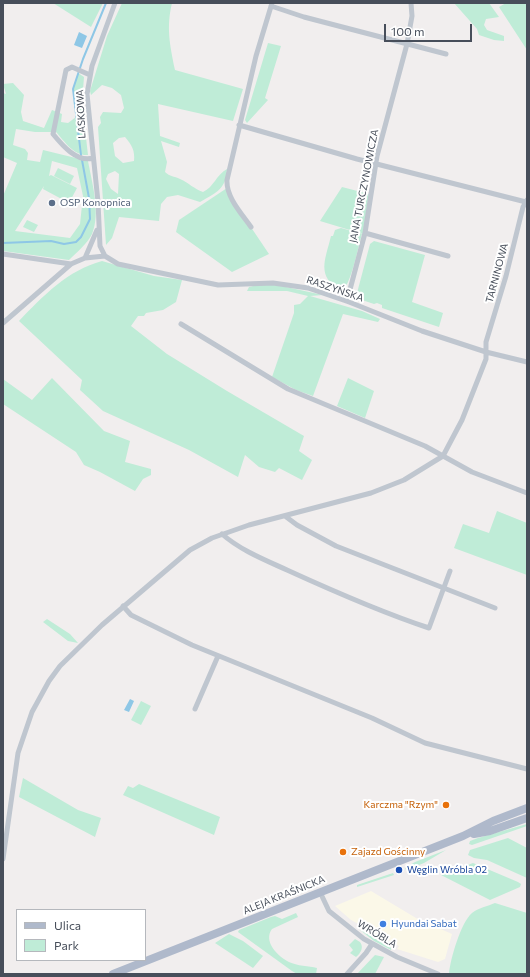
<!DOCTYPE html>
<html>
<head>
<meta charset="utf-8">
<style>
  body { margin:0 }
  #map { position:relative; width:530px; height:977px; overflow:hidden; background:#f1eeee; font-family:Commissioner,sans-serif }
  canvas { display:block }
  .frame { position:absolute; inset:0; border:4px solid #474e5a; pointer-events:none }
  .legend { position:absolute; left:16px; top:909px; width:130px; height:52px; box-sizing:border-box; background:#fff; border:1px solid #b5b8bd; margin:0; padding:5px 7px; list-style:none; font-size:12px; color:#474e5a }
  .legend li { display:flex; align-items:center; gap:8px; height:20px }
  .legend b { width:20px; border:1px solid #b5b8bd }
  .scale { position:absolute; left:384px; top:24px; width:88px; height:18px; box-sizing:border-box; border:2px solid #474e5a; border-top:0; padding-left:5px; font-size:12px; line-height:14px; white-space:nowrap; color:#474e5a; -webkit-text-stroke:3px #fff; paint-order:stroke }
</style>
</head>
<body>
<div id="map">
<canvas width="530" height="977"></canvas>
<div class="frame"></div>
<ul class="legend">
<li><b style="height:5px;background:#afb9cb"></b>Ulica</li>
<li><b style="height:11px;background:#bfecd7"></b>Park</li>
</ul>
<div class="scale">100 m</div>
</div>
<script>
const context = document.querySelector('canvas').getContext('2d');
context.lineJoin = 'round';
function paint(path, color) { context.fillStyle = color; context.fill(path, 'evenodd'); }
function stroke(path, color, width, dash) { context.strokeStyle = color; context.lineWidth = width; context.lineCap = dash ? 'butt' : 'round'; context.setLineDash(dash || []); context.stroke(path); }
function drawText(font, color, halo, rows, align = 'center') {
  context.font = font + ' Commissioner,sans-serif'; context.lineWidth = 4; context.setLineDash([]); context.textBaseline = 'middle'; context.strokeStyle = halo; context.fillStyle = color; for (const [text, x, y, turn = 0] of rows) {
    context.save(); context.translate(x, y); context.rotate((+turn || 0) * Math.PI / 180); context.textAlign = isNaN(turn) ? turn : align; if (halo) context.strokeText(text, 0, 0); context.fillText(text, 0, 0); context.restore();
  }
}
paint(new Path2D(`
  M371,891L416,918L452,934L445,959L438,962L397,949L399,946L351,920L335,906Z`), '#fbf8e8');
paint(new Path2D(`
  M53,3H103L91,27Z
  M122,3H172C166,28 170,45 175,70L243,89L233,121L158,104L160,136L180,143L179,147L161,141L167,162L165,172C170,177 174,176 180,179C189,183 194,189 203,192C214,187 216,175 227,169C226,189 217,192 200,202L178,195L167,197L161,204L159,221L119,217L112,238L106,245L98,127L101,123L100,117L103,112L121,113L124,108L121,95L112,88L102,85L91,95L90,91L107,36ZM125,137C132,145 135,151 134,161L123,163L115,156L113,143L119,138ZM115,171L119,174L118,194L111,189L106,179L108,174Z
  M454,3H489L499,17L486,19L484,25L487,30L504,36V41L494,40L479,35L477,29Z
  M506,3H527V50L499,7Z
  M268,43L281,46L265,98L268,100L247,123L245,120Z
  M78,73L84,77L82,103L88,155C74,156 65,142 56,132H35L16,129L13,145L25,149L28,153L27,160L40,162L43,150L88,161C92,183 101,213 92,234C87,244 77,252 69,260L3,251V196L17,163L3,157V93L6,94L3,84L13,83L24,95L21,112L23,121L44,128L52,110L62,114L61,122L68,123L76,117L73,89ZM52,161L77,168L83,196L80,224L70,238L15,231L44,186L43,189L69,203L77,188L51,175L49,176Z
  M58,168L74,176L70,184L54,176Z
  M342,187L369,194L363,234L320,221Z
  M227,188L234,202L269,254L232,272L176,232L179,220Z
  M27,220L38,225L34,232L23,227Z
  M341,228L362,234C358,247 351,286 341,292C316,275 325,261 331,236H333L335,230Z
  M374,241L425,255L412,302L443,313L439,327L382,308V305L377,303L374,304L359,299L357,293L370,244Z
  M102,261L154,276L182,280L176,302L163,310L146,313L144,316H138L131,326L167,354L227,391L304,436L299,451L312,460L302,480L279,468L275,472L259,467L245,455L238,477L189,450L103,411L80,390L82,380L19,321C43,296 68,270 102,261Z
  M258,285H277L323,295L310,296L362,311L380,319L378,322L343,314L313,396L296,390L272,377L294,313V305L300,304L308,296L287,291H247L249,287Z
  M52,378L104,431L130,441L125,462L151,469V475L143,479L135,491L100,472L84,465L76,452L3,404V379L32,400Z
  M348,378L374,391L365,418L337,406Z
  M497,511L527,523V575L454,548L463,524L489,533Z
  M47,619L70,634L78,643L68,641L43,622Z
  M141,701L151,706L141,725L131,720Z
  M23,778L78,810L101,818L95,837L19,797Z
  M139,784L220,817L214,835L123,795L128,786L133,788Z
  M527,824V826L472,845L469,844L470,841L478,838Z
  M508,838L527,848V878L487,860L474,858L468,855L470,850Z
  M446,850L424,863L406,870L405,868L415,862Z
  M473,863L518,882L521,884L520,887L490,900L441,875Z
  M393,873L394,875L357,887V885Z
  M495,903L527,913V974H449C450,960 461,922 472,913C478,908 488,906 495,903Z
  M296,913L298,917L272,929C263,941 277,956 289,962C297,966 309,966 317,968L316,974H297L292,971L238,932L239,930L271,917L275,916L282,919Z
  M359,929L391,948V950L374,941Z
  M229,934L243,941L263,956L253,968L215,943Z
  M355,939L360,942C364,947 361,953 356,957L350,953L353,950L349,945Z
  M375,955L384,957L375,974H357Z`), '#bfecd7');
paint(new Path2D(`
  M79,32L87,36L82,48L74,45Z
  M130,699L134,701L129,712L124,710Z`), '#8ec7e6');
stroke(new Path2D(`
  M81,155L73,89L83,59L106,3
  M3,243L51,241L64,244L76,242L81,237L90,219L89,198L82,160`), '#8ec7e6', 2);
stroke(new Path2D(`
  M115,3L92,66L87,94L98,202L100,246L105,256L118,264L218,285L273,283L308,288L349,302L422,331L486,352L527,362
  M271,6L304,17L446,54
  M90,75L72,67L66,70L53,134C62,145 77,163 93,158
  M239,125L357,159L526,202
  M251,227C241,213 226,197 227,180L256,56L272,3
  M365,233L448,256
  M3,254L71,264
  M85,258L97,230
  M349,302L348,297L365,233L377,156L407,44L412,16L411,3
  M3,323L71,264L85,258L105,256
  M181,324L288,389L425,446L472,472L527,493
  M285,516L297,525L336,546L495,608
  M222,534C240,550 265,560 287,570C333,591 380,612 429,628L450,571
  M123,606L131,615L192,645L372,718L425,743L527,769
  M195,709L218,656
  M3,859L18,753L32,712L49,681L60,666L102,625L190,550L212,538L249,525L371,493L404,480L443,456L462,420L486,359V342L506,276L523,207L527,200
  M320,892L329,911L364,939L397,957L438,974
  M347,974L366,953L372,944`), '#bfc6cf', 5);
stroke(new Path2D(`
  M474,834L490,831L527,818
  M113,974L463,836L493,821L527,808`), '#afb9cb', 8);
for (const [x, y, r, color] of [
  [52,203,4,"#5c6f8a"],
  [446,805,4,"#e8710a"],
  [343,852,4,"#e8710a"],
  [399,870,4,"#1a4fb4"],
  [383,924,4,"#3f7fe0"]
]) { const dot = new Path2D(); dot.arc(x, y, r, 0, 2 * Math.PI); context.fillStyle = color; context.fill(dot); stroke(dot, '#fff', 1.5); }
drawText('10px', '#474e5a', '#fff', [
  ["LASKOWA",81,114,-93],
  ["JANA TURCZYNOWICZA",364,186,-79],
  ["TARNINOWA",497,273,-75],
  ["RASZYŃSKA",335,289,19],
  ["ALEJA KRAŚNICKA",284,895,-22],
  ["WRÓBLA",377,934,31]
]);
drawText('10px', '#4e5e75', '#fff', [
  ["OSP Konopnica",60,203]
], 'left');
drawText('10px', '#c56008', '#fff', [
  ["Karczma \"Rzym\"",438,805],
  ["Zajazd Gościnny",351,852,"left"]
], 'right');
drawText('10px', '#164399', '#fff', [
  ["Węglin Wróbla 02",407,870]
], 'left');
drawText('10px', '#366cbe', '#fff', [
  ["Hyundai Sabat",391,924]
], 'left');
</script>
</body>
</html>
